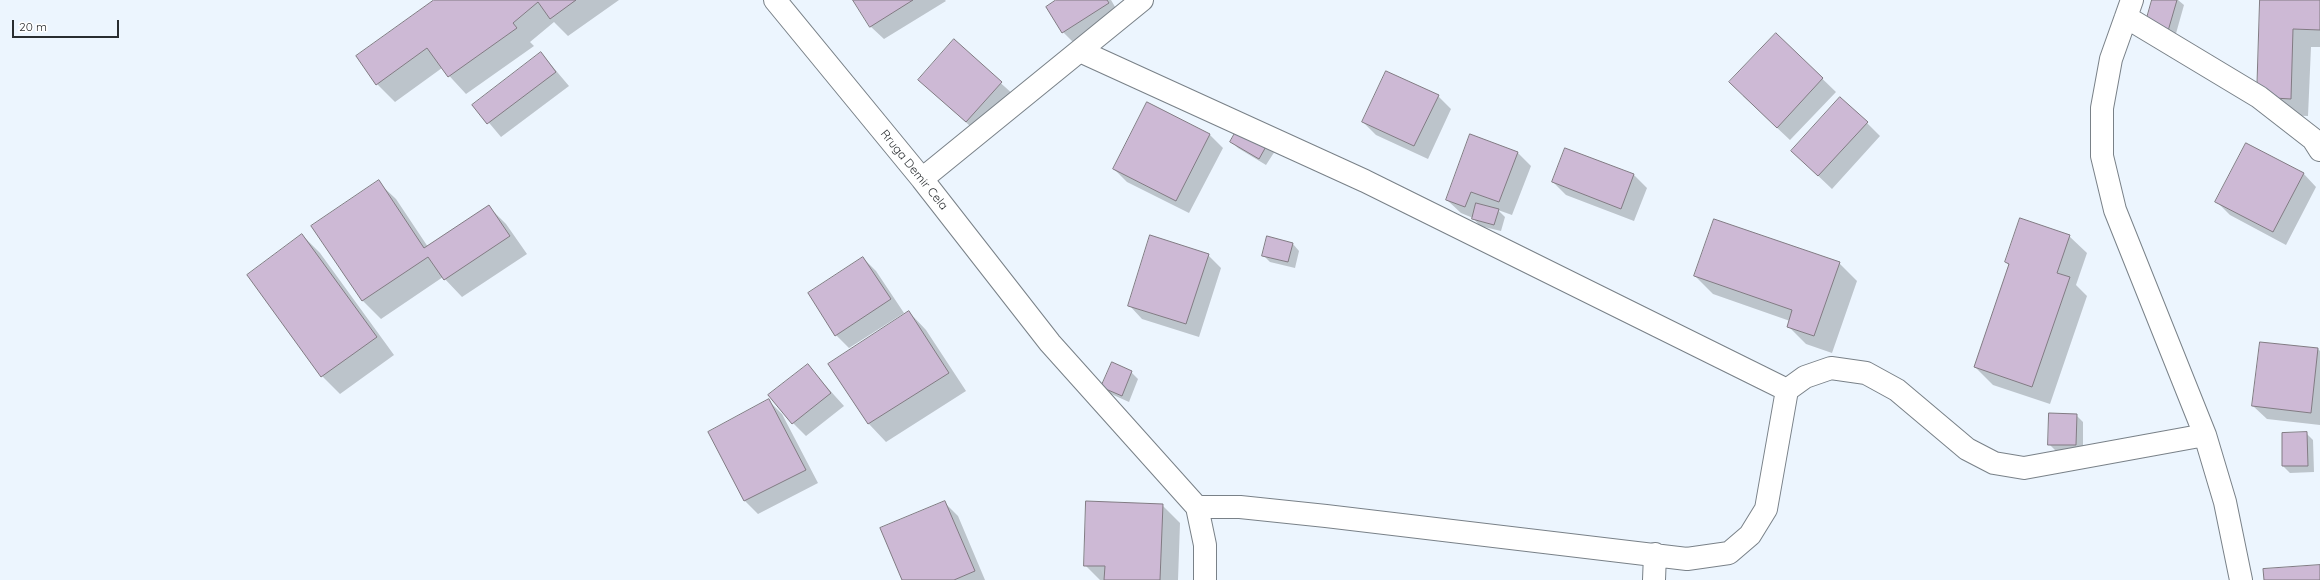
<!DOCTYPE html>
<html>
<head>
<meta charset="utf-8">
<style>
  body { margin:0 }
  #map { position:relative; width:2320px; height:580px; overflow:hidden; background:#ecf5fe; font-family:Quicksand,sans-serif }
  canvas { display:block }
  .scale { position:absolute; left:12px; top:20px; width:107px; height:18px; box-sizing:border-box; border:2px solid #292d30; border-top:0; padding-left:5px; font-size:12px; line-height:14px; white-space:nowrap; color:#292d30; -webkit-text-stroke:3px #fff; paint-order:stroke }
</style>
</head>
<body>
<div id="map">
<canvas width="2320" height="580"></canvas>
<div class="scale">20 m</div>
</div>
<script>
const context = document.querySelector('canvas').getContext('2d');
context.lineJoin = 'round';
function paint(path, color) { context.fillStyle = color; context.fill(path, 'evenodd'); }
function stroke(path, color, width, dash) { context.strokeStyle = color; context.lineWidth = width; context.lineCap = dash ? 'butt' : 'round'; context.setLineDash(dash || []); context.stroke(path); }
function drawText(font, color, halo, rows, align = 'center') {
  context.font = font + ' Quicksand,sans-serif'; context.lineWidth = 3; context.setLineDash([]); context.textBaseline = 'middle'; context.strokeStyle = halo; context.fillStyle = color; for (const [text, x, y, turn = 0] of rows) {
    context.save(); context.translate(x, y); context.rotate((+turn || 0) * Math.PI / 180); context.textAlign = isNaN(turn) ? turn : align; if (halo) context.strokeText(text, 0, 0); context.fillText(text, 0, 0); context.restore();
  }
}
paint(new Path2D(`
  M436,0H619L568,36L554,22L530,42L534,46L466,94L442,68L395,102L377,84Z
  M854,0H945L946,1L884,39L870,26Z
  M1058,0H1111L1121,17L1076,45L1063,32Z
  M2153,0H2178L2184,5L2175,37L2153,31Z
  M2261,0H2320V47H2311L2308,116L2276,115Z
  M1776,34L1836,92L1790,140L1743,96Z
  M954,41L1015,96L980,135L919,80Z
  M541,53L569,86L501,137L474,105Z
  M1438,96L1451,109L1428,159L1376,135L1363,122Z
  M1147,103L1210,135L1223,148L1189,213L1127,182L1114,169Z
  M1867,123L1880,136L1832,189L1792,151Z
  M1240,127L1275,151L1266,165L1238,148L1231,141Z
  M1566,149L1634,175L1647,188L1634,221L1566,195L1553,182Z
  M1518,153L1531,166L1512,215L1498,210L1505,217L1501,231L1480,226L1473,218L1461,213L1447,200Z
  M2303,173L2316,187L2286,245L2230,215L2217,202Z
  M378,182L396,199L428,247L489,207L506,224L527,254L462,297L443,277L381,319L363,301L312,226Z
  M302,235L320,253L394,355L340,394L322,376Z
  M2069,236L2087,253L2076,285L2087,296L2050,404L1993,385L1975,367L2010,266L2006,262Z
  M1293,244L1299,251L1295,268L1270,262L1263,255Z
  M1208,255L1221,268L1199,337L1142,319L1129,305Z
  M863,258L876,271L904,313L849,348L836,335Z
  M1839,263L1857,281L1832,353L1806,344L1788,326L1790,321L1713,294L1695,276Z
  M909,312L926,330L966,391L886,442L869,424L830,364Z
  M2318,349L2320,351V425L2267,419L2253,406Z
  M807,365L844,406L806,436L793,423Z
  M1131,372L1138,379L1129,402L1109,393L1103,387Z
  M769,401L782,414L818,483L758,514L745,501L709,432Z
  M2076,415L2083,422V451H2056L2049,444Z
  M2306,433L2313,440L2314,472L2290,473L2283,466Z
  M945,503L958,516L985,580H903Z
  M1162,505L1180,523L1178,580H1100L1085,565Z`), '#0003');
const building = new Path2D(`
  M434,0H576L550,19L538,2L513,23L517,28L448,77L427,48L376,85L356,56Z
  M853,0H913L870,27Z
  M1056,0H1107L1109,3L1062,33L1046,7Z
  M2152,0H2177L2168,31L2145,25Z
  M2260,0H2320V30L2293,29L2291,99L2257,97Z
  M1776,33L1823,78L1777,128L1729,82Z
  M954,39L1002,82L966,122L918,80Z
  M541,52L556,72L487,124L472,105Z
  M1386,71L1439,95L1414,146L1362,122Z
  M1840,97L1868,122L1818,176L1791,151Z
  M1147,102L1210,134L1176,201L1113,169Z
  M1239,126L1268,143L1259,159L1230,142Z
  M1470,134L1518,152L1499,202L1471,192L1465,207L1446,200Z
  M2246,143L2304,173L2273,232L2215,202Z
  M1565,148L1634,174L1621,209L1552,182Z
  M379,180L424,248L489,205L510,236L444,280L428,257L362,301L311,226Z
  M1476,203L1499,209L1494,225L1472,219Z
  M2020,218L2070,235L2057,273L2070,277L2032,387L1974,367L2009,264L2005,262Z
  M1714,219L1840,262L1814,336L1787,327L1792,310L1694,276Z
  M302,234L377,337L321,377L247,275Z
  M1150,235L1209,254L1186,324L1128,306Z
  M1267,236L1293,243L1288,262L1262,256Z
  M863,257L891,299L835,336L808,293Z
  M909,311L949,373L868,424L828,364Z
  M2260,342L2318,348L2311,413L2252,406Z
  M1112,362L1132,371L1122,396L1101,387Z
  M808,364L831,393L792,424L768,395Z
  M769,399L806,470L744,501L708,432Z
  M2049,413L2077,414L2076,445H2048Z
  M2307,432L2308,466H2282V433Z
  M945,501L975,571L954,580H902L880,528Z
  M1086,501L1163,504L1160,580H1104L1105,566H1084Z
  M2320,565V580H2264L2263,569Z`);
paint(building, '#cdb9d5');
stroke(building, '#817b83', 1);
const minor = new Path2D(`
  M775,0L922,179L1050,343L1197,507L1205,545V580
  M2132,0L2111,59L2102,108V156L2115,210L2205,435L2225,502L2241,580
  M2126,17L2259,97L2313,139L2320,150
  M1080,51L1365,181L1787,390
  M922,179L1142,0
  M1197,507H1240L1326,516L1687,559L1729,553L1750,535L1766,509L1787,390L1805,377L1831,368L1866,373L1897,390L1967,449L1994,463L2024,468L2205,435
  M1654,580L1655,554`);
stroke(minor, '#798188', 24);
stroke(minor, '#fff', 22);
drawText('12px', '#292d30', '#fff', [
  ["Rruga Demir Cela",914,170,51]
]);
</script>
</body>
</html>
